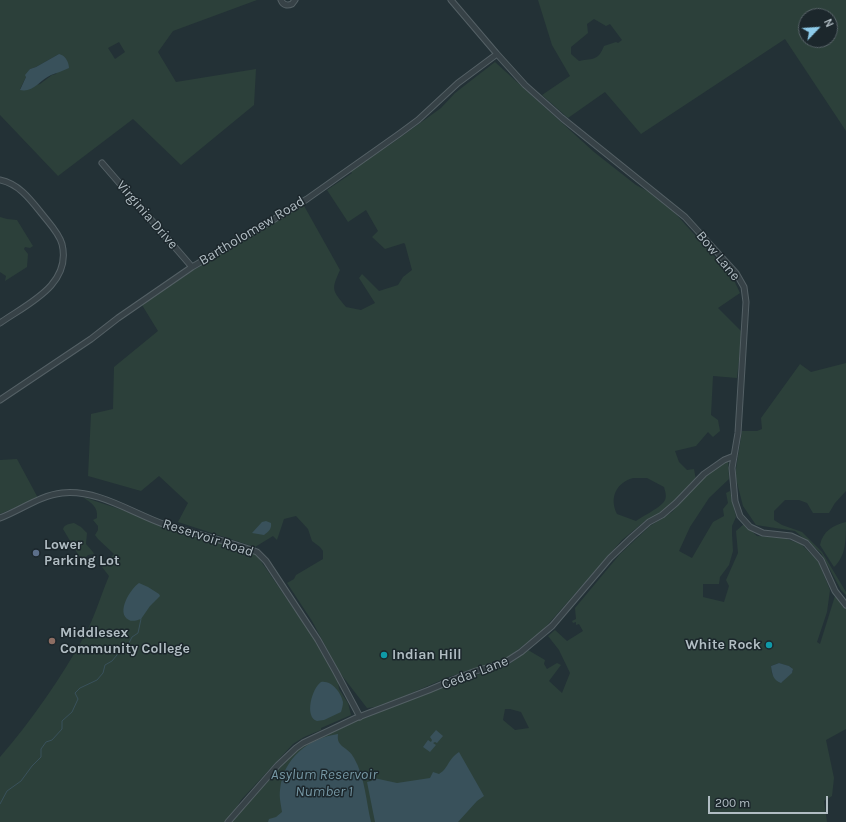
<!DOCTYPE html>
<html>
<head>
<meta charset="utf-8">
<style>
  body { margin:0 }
  #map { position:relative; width:846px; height:822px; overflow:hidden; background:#233136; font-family:Karla,sans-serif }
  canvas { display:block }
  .north { position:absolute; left:798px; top:8px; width:40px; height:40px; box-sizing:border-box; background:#1c272c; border:1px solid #586368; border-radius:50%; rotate:65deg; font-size:11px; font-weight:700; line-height:16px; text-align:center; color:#b1bdc3 }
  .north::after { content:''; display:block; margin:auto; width:14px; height:18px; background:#8ecceb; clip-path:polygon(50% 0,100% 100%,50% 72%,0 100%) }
  .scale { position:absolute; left:708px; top:796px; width:120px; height:18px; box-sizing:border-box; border:2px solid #b1bdc3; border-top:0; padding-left:5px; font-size:12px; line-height:14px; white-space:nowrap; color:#b1bdc3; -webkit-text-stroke:3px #1c272c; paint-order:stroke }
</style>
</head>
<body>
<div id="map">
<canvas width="846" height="822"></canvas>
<div class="north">N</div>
<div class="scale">200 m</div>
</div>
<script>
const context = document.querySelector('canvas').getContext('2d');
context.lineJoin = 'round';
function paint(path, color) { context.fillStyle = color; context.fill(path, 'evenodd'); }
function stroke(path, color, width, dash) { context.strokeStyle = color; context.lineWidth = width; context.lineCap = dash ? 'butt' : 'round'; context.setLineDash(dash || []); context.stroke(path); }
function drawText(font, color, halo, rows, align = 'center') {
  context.font = font + ' Karla,sans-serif'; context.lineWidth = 3; context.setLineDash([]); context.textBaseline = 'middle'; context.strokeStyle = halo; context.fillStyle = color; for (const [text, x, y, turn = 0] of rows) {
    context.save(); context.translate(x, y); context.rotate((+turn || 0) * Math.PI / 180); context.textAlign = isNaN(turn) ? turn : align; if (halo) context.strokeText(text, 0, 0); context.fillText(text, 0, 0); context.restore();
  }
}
paint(new Path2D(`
  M0,0H257L173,31L158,52L176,82L256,69L254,105L181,165L133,119L58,176L0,115ZM119,42L125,52L115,59L108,48ZM59,54L56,74L52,75L40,84L20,89L30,69L36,67Z
  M538,0H846V131L785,39L641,134L605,92L568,118L542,95L570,76L552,45ZM806,16H830V40H806ZM594,19L606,26L610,24L622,40L618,43L616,42L604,46C598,61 594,58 579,61L571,54V47L588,33L587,24Z
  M495,62L594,152L636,185L649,192L674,212L732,276L740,293L718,308L742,332L737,378L713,376L711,415L718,420L720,431L713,437L708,432L696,446L675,451L679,462L687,470L694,469L696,480L679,499L659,514L645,521L622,540L543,630L506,659L489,665L451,676L407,695L375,707L367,708L340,673L312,621L287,583L294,579L296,575L323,559V551L320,547L312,541L308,529L296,516L284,519L277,540L273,536L255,547L178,522L188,503L159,476L141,491L88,476L91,414L113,409L114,367L158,331L142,305L192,271L303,204L340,270C331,290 332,290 346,307L361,310L375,303L359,278L362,274L379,291L398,285L403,277L412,270L405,244L404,243L385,249L372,237L378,231L366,210L348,222L327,190L352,173L350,171L391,144L441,108L455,93ZM633,478H647L664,487C665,491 667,496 665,500C662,507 643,516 636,521L617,514C609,498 616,483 633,478Z
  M0,217L7,219L17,220L33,246L30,248L25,247L24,249L28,254L27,267L5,281L6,276L0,272Z
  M846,363V491L835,503L829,513H813L807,503L799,500H785L774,511V520L782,525L802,532L822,552L846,592V595L841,590L821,553L795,531L756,525L743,506L735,475L742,431H757L762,429L761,418L800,364L811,372Z
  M728,458L729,479L709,498L690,527L679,551L692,558L713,522L724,516L723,509L728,503L726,493L730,491L736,517L732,526V534L733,551L729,565L720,577L719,584H703V597L724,602L729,586L726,580L738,553L736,531L744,524L757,536L784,538L801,544L818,561L830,590L827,612L817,642L820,644L835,596L846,607V729L826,740L834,778L832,796L824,801L827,822H232L295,750L307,743L338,730L360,719L429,693L469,676L470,677L490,671L511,663L528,650L545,660L544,664L547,669L557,663L561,665L549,681L562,693L570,673L559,650L548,636L555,630L567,641L583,631L579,624L576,625V622L573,623L572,621L576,619L575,608L620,554L650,526L672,512L700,481ZM779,663L791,667L793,671L782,682L772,674L771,666ZM505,709H510L521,712L529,728L515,730L503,720Z
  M17,459L38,498L0,514V460Z
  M83,497L256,554L311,634L338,682L339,689L348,703L351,715L321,728V730L304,737L293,744L241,800L234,812L225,822H0V757C32,720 61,678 85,635C95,616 101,595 109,576L102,567L114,554L98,539L95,535L98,530V526L93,520L97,518C98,506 92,504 83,497Z
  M846,522C846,540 846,556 834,567L820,545C823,531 833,525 846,522Z
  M74,523L81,527L87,533L86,544L93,552L94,554L88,555L85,558L79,556L63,529C65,524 69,524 74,523Z`), '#2c403a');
paint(new Path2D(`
  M59,54C65,55 69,62 69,68C63,71 56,73 51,75C40,80 33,93 20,90L26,77L25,75L30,69L36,67Z
  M266,521L271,523C272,529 268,532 264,535L252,533L262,522Z
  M139,583L148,587L159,594L160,596L150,606L141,619C138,620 132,622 129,620C115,613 131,588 139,583Z
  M779,663L789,666L793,669L792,673L781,683C773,680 772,674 771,666Z
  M321,682C331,680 341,692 343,702C343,705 342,709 341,712L324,720L317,721C304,717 312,688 321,682Z
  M436,730L443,736L437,743L435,742L433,743L436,745L430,752L423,747L428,740L431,742L432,740L430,737Z
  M338,734C336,748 348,746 354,758C365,777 366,801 371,822H268L269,819L276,817L282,812C281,805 279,797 280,790C283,758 309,738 338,734Z
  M459,752L484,796L477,801L458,822H375L367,782L371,781L374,778L397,783L430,778L433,772L439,774C449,768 447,760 459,752Z`), '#39515b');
stroke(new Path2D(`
  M0,804L7,791L21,781L32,766L41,757V749L46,742L52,740L62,729V721L72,712L78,699L75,693L80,688L97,680L103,673L105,665L112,661L121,650L128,645L132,637L138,633L141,619`), '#39515b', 1);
const minor = new Path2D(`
  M281,0C283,5 287,6 292,4L295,0
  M451,0L497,54L525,85L562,118L685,217L736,273L744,287L746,302L738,433L732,468L735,501L740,516L750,527L763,533L791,536L806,543L821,560L835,591L846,605
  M102,163L192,267
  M0,180C19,184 30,199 42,214C49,223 59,233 62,244C72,285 27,304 0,323
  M0,400L91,339L118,318L192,267L268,223L307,199L399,134L418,120L458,83L497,54
  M0,518C19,511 41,495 62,493C99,489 133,514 166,525C196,534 227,541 257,552L266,561L318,640L336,672L360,717
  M228,822L278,765L296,748L303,743L356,718L429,690L460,677L476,671L504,663L521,652L552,626L610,558L632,537L649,522L662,515L676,503L704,474L724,460L734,456`);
stroke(minor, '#546065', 7);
stroke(minor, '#374247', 5);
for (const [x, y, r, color] of [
  [36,553,4,"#5c6f8a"],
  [52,641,4,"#8d6e63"],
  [769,645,4,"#0f9aa8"],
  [384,655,4,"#0f9aa8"]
]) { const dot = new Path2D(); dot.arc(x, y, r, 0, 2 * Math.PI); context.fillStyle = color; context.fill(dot); stroke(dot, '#1c272c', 1.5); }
drawText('14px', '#b1bdc3', '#1c272c', [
  ["Virginia Drive",147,215,49],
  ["Bartholomew Road",252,231,-31],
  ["Bow Lane",718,256,50],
  ["Reservoir Road",208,538,18],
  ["Cedar Lane",475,673,-21]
]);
drawText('bold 14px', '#b1bdc3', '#1c272c', [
  ["Lower",44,545],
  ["Parking Lot",44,561],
  ["Middlesex",60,633],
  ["Community College",60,649],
  ["White Rock",761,645,"right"],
  ["Indian Hill",392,655]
], 'left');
drawText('italic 15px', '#7596a3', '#1c272c', [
  ["Asylum Reservoir",324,775],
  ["Number 1",324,792]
]);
</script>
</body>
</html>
